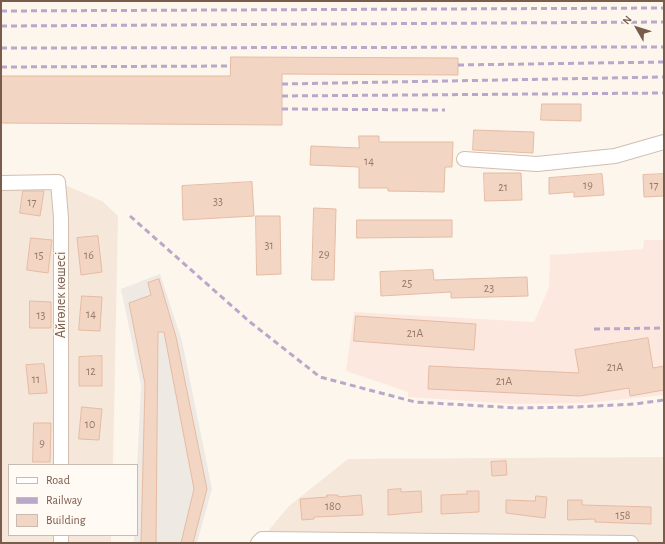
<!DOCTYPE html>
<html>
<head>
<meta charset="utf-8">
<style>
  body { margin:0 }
  #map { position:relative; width:665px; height:544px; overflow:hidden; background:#fdf6ec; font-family:"Alegreya Sans",sans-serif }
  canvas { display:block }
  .frame { position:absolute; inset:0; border:2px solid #7a5c4d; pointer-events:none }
  .legend { position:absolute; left:8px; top:464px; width:130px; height:72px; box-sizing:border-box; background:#fffaf3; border:1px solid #cabbb1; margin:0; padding:5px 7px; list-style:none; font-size:12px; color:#7a5c4d }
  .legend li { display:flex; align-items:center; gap:8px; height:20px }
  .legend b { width:20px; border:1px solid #cabbb1 }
  .north { position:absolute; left:617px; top:8px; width:40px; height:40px; -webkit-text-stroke:3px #fffaf3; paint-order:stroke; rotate:309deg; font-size:11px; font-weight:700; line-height:16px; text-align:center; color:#7a5c4d }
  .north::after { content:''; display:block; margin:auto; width:14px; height:18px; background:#7a5c4d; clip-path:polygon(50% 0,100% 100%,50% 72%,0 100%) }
</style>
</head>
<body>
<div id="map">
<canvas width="665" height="544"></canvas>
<div class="frame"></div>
<ul class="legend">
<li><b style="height:5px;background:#fff"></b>Road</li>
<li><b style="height:5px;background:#b9a8c9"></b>Railway</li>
<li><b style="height:11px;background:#f3d5c3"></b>Building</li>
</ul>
<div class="north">N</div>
</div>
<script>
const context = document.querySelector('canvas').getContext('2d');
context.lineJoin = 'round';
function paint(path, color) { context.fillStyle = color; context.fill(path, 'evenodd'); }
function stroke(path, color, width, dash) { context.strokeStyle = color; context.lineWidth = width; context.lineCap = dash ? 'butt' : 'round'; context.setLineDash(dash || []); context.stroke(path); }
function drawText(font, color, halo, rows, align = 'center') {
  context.font = font + ' "Alegreya Sans",sans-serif'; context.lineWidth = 3; context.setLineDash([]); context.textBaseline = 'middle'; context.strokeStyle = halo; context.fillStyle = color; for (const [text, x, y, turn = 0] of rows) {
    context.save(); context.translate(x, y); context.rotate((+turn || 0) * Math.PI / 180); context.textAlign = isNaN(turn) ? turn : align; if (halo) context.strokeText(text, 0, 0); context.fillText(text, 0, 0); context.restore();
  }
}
paint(new Path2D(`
  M58,182L102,201L118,216L113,465H9V535H111V543H1V183Z
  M664,457V543H258L289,506L348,459Z`), '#f5e8da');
paint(new Path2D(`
  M644,240H664V395L586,403L513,404L408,397V392L346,371L354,312L534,322L549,287L550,255L643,249Z`), '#fde8e0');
paint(new Path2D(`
  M160,274L182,341L212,489L197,543H134V535H137V469L141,385L121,289Z`), '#efe9e4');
const building = new Path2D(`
  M231,57L458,58V75L282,74V125L1,123V76H230Z
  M542,104H581V121L541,120Z
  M474,130L534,132L533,153L473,150Z
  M359,136H379V142H453L452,167H445L444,192L388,191V188H359V167L310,165L311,146L359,148Z
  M484,173H521L522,200L485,201Z
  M602,174L604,195L574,197V192L549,194V178Z
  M664,174V196L644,197L643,175Z
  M252,182L254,216L183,220L182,186Z
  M23,191H44L40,216L20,213Z
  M314,208L336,209L334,280H312Z
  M256,216H280L281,274L257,275Z
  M357,220H452V237L357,238Z
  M98,236L102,272L81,275L77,238Z
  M31,238L52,240L48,273L27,270Z
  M433,270L434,280L527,277L528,296L451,298V292L381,296L380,272Z
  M159,279L176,337L207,489L193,543H181L194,489L164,332H158L156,543H141L145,384L129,303L151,295L148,283Z
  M82,296L102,297L100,331L79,330Z
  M30,301L51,302V328H30Z
  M356,316L476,324L474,350L354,341Z
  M648,338L653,368L664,366V390L630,396L629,388L580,396L428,389L429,366L579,373L575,350Z
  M102,356V386H79V357Z
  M44,364L47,393L29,394L26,365Z
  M82,407L102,409L99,440L79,439Z
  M34,423H51L50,462H33Z
  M506,461L507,475L492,476L491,462Z
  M401,489V492L421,491L422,512L388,515V490Z
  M467,491H479V512L441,514V495L467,494Z
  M327,495H338V497L361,495L363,515L314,517V519L302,520L300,499L327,497Z
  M536,496L547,497L545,518L506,513V500L535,501Z
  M568,500H582V505L651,507V524L595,522V519L568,520Z`);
paint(building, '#f3d5c3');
stroke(building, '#e6bba3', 1);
const minor = new Path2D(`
  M464,159L537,164L615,156L664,142
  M1,183L58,182L61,218V465
  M61,535V543
  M258,543L262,539L631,543`);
stroke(minor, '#d1beb0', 16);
stroke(minor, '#fff', 14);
stroke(new Path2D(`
  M1,11L664,8
  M1,26L664,22
  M1,48L664,47
  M458,65L664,62
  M1,67L231,66
  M282,84L664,77
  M282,96L664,93
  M282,109L445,110
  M130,216L250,322L320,377L415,402L518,408L575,407L635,404L664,400
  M594,329L664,328`), '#b9a8c9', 3, [6, 4]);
drawText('12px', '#987a6a', null, [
  ["14",369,161],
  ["19",588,185],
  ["17",654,185],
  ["21",503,187],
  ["33",218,201],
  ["17",32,202],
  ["31",269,245],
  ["29",324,254],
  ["15",39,255],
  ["16",89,255],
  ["25",407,283],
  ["23",489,288],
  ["14",91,314],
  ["13",41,315],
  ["21А",415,333],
  ["21А",615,367],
  ["12",91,371],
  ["11",36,379],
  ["21А",504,381],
  ["10",90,424],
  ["9",42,443],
  ["180",333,506],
  ["158",623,515]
]);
drawText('14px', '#7a5c4d', '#fffaf3', [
  ["Айгөлек көшесі",61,295,-90]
]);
</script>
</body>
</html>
